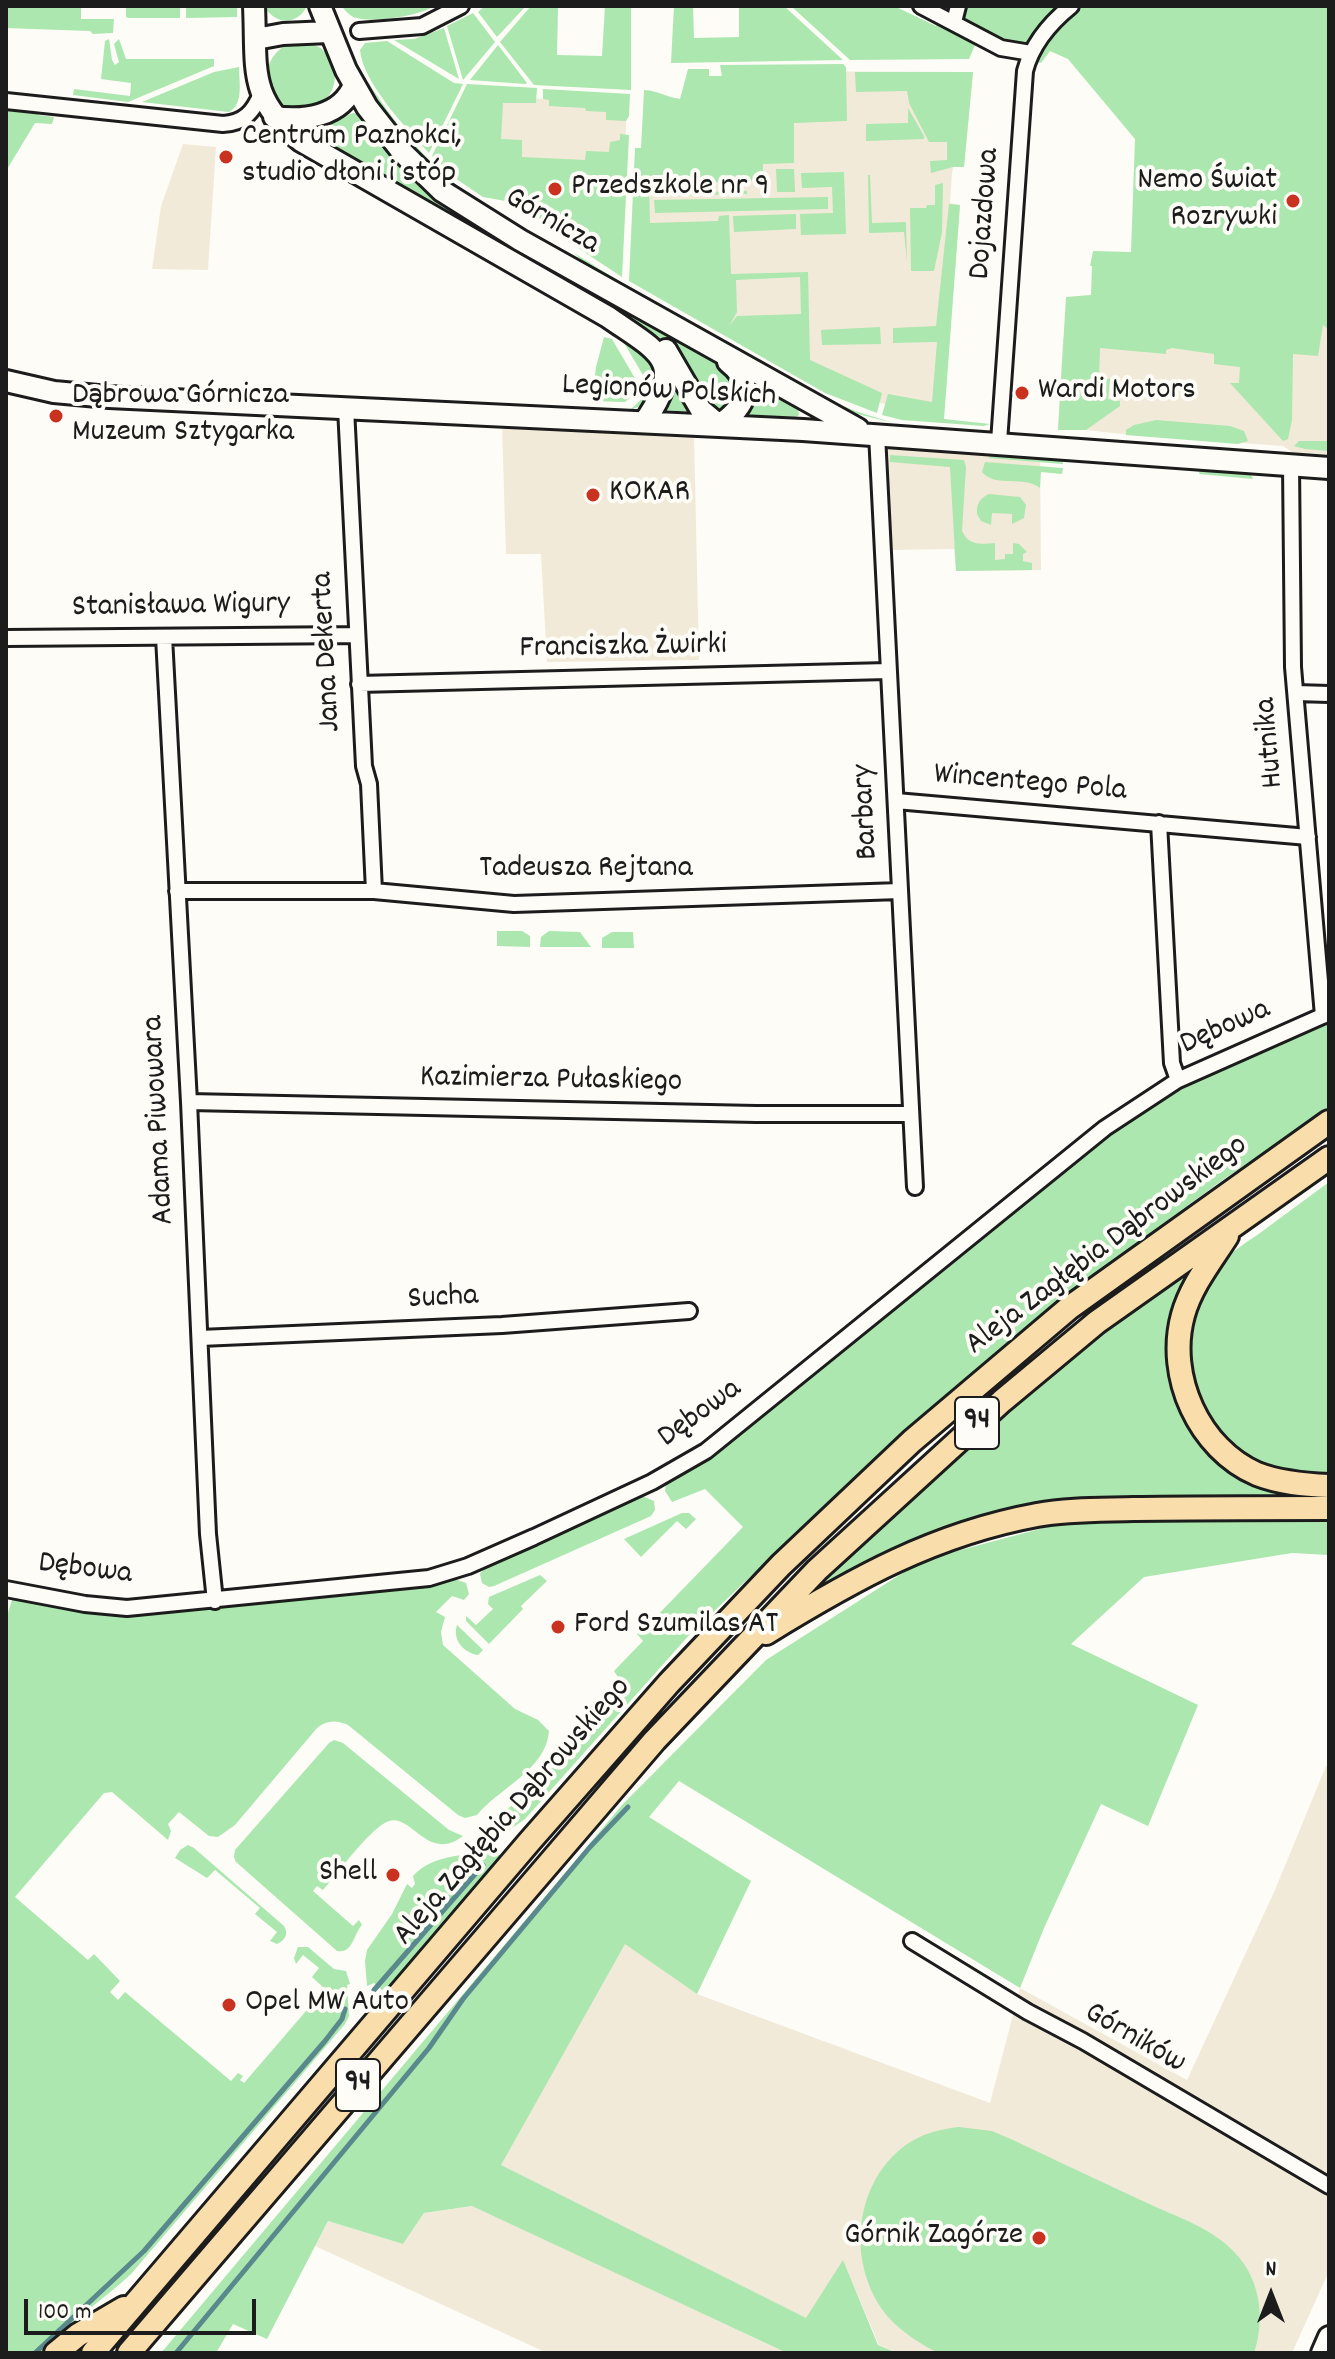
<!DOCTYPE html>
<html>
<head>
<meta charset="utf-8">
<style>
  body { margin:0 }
  #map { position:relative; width:1335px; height:2359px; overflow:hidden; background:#fdfcf7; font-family:Dekko,sans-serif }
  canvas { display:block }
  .frame { position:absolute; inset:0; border:8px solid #1c1c1c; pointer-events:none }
  .north { position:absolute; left:1231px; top:2255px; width:80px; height:80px; -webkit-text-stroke:6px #fdfcf7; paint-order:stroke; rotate:0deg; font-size:22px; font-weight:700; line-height:32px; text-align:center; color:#1c1c1c }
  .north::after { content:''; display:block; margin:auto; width:28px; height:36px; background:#1c1c1c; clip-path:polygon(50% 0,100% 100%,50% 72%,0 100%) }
  .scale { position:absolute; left:24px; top:2299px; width:232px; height:36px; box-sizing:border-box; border:4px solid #1c1c1c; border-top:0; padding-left:10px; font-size:24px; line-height:28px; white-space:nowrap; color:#1c1c1c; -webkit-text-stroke:6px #fdfcf7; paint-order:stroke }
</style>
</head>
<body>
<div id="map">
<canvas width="1335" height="2359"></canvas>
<div class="frame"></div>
<div class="north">N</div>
<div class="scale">100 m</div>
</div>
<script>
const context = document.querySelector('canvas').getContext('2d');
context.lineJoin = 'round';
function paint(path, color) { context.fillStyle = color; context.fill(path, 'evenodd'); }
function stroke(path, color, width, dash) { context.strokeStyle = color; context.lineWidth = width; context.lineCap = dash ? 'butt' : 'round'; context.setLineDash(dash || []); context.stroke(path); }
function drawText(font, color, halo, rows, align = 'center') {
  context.font = font + ' Dekko,sans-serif'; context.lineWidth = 8; context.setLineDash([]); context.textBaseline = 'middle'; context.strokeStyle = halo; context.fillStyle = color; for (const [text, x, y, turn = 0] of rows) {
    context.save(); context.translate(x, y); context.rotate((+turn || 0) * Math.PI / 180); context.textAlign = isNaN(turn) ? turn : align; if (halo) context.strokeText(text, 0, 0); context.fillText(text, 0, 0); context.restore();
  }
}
paint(new Path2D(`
  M726,71L973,72L964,167H953L952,173L950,203L960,205L944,412L903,409L866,399L836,387L639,276L646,97L681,99L726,84Z
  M460,96L627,102L620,261L617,264Z
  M183,144L216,147L208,270L152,269L161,206Z
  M1323,324L1329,330V458L1295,454L1283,446L1131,435L1086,430H1058L1063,338L1256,353Z
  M502,426L694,435L699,660L547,662L541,554H506Z
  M887,446L1040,456L1041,570L956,571L954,549L891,550Z
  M1326,1766L1329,1768V2271L1292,2353H897L879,2345L843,2261L807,2319L500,2165L625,1943L697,1994L990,2103L1020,1988L1187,2080L1275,1890Z
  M473,2206L787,2353H547L315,2246L328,2221L403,2244L424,2213Z`), '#f2ead8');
paint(new Path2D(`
  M6,6H81V19H114L113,33L93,34L90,31L6,28Z
  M126,6H180V18H129L126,17Z
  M186,6H237V17L186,18Z
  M264,6H307C297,26 275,25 264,6Z
  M341,6H434C419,16 374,23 357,18C350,17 346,11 341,6Z
  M485,6H526L497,37L478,12Z
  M531,6H558L557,55L602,56L605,6H631V90L534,85L500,42Z
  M674,6H693L694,38L739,37V6H784L843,60L671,63Z
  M791,6H894L936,26L945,6H1329V330L1323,325L1318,356L1293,354L1292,420L1288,439L1283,441L1230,383H1239L1240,367L1214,364V354L1172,348L1166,350V354L1100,348L1099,378L1110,379L1108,399L1120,401V406L1086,430H1058L1066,297L1091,295L1092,266H1090L1093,251L1131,252L1135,139L1068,59L1050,51L1041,63L975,45L969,59L850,60Z
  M473,13L495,42L463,80L447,26Z
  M444,28L459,79L394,40L414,39Z
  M109,39L112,60L115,65L119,62L114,44L119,39L126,59H214V66L128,102L73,95L74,89L130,96L131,83L101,79L105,41Z
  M387,41L454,83L463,84L429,153C407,129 363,83 360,50L365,43Z
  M267 76a34 34 0 1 1 68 0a34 34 0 1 1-68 0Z
  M498,45L527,83L525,84L470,80Z
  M353,58C386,113 424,164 478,201L476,204C422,167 386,121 354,65Z
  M843,64L846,67L847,121L794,123V163L763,164V181L649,184L650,223L718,221L719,216L729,215L731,274L808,272L810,360L882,393L877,413L825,393L629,281L635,148H641L644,90C659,91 666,97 680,99L688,69H709V76H722L720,65ZM800,277L801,314L737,316L729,326L737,312L736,280Z
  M239,67C239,82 244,104 229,112L142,102L214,72Z
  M855,72H973L964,167H953L931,173L930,161L947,160V142H929L909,103L907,91L856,92Z
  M467,84L537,88L536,103H503L501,139L522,140V157L585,160L586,151L609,152L610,142L620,140V134L629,135L622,277L563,238L565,233L511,202L483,197L446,172L432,156Z
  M543,89L630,94L629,116L626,121L606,120V112L586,111L585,108L549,106V100L543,99Z
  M908,108L924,136V139L866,141V124L908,123Z
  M6,109L38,111V115L54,117L52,124L35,123L6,171Z
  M354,113L360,115L437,199L467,220L465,225L328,146L321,136C325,126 343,115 354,113Z
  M776,169H794L795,192H777Z
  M844,172L846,234L801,235L800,214L833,213L832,187L802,188L801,173Z
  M868,175H870L872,223L906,222L907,262L904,232L869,233Z
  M943,183L942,232L934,271H911L910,208H926L927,205H935V185Z
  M747,191V194L655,196V193Z
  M828,197V209L655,213L654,200Z
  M949,204L960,205L944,419L990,424L984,426L902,420L882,415L888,394L932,402L937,342L893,343V328L936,326Z
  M796,214V229L734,232L733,216Z
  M478,227L726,368L730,371L738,394L723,413L712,412L668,345L658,336L476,231Z
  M574,253L614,278L821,396L855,411L894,423L837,409L593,271Z
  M574,307L643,347L659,365L648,403L630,410L648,393L646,380L621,338L573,311Z
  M880,327L881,344L822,345L821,330Z
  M604,337L612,339L640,387L639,391L625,402L592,401L596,367Z
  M674,383L691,412L665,410Z
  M758,387L798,409L799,415L796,417L748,415L746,413L753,390Z
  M1156,420L1230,426L1244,431L1248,441L1238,444L1126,435V430L1134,425Z
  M1299,441H1329V451L1305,449L1294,446Z
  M995,453L1062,458L1063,464L988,458Z
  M890,455L964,460L966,467L962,531C969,546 980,544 995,543V560L1005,559V554H1013V543L1019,544L1027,552L1023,554V561L1032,563V570L956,571L950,467L890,462Z
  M985,462L1063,468L1062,474L1041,472L1040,488C1024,475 995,488 982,472Z
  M1200,469L1250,473L1253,479L1199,474Z
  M989,494L1020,497L1026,505L1024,518L1012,524V514L992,513L991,525L981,521L977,514C976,504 980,498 989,494Z
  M497,931H522L530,936V947L497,946Z
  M549,931L580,932L591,947H540L541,937Z
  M612,932H633L634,948H602V938Z
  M1329,1020V1108L1224,1179L1083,1282L908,1427L691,1633L525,1819L505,1833L496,1829C495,1823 494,1823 498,1817C504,1809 516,1804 524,1797C544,1780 562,1760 566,1733L576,1731L620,1680L614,1671L643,1641L637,1634L639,1629L646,1627L743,1527L705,1489L672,1502L665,1491L666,1483L714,1454L739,1435L1118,1130L1177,1089Z
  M1329,1182V1474C1302,1474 1276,1472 1252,1459C1181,1420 1172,1323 1222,1263C1232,1251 1247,1242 1260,1233C1283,1216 1306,1199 1329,1182Z
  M1196,1262L1178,1296L1169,1341L1210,1449L1329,1495V1501L1013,1515L786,1614L924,1478L1119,1317Z
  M640,1495L654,1501L655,1510L651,1516L494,1586L489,1587L482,1583L480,1574L487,1565Z
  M682,1513H689L696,1519L686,1529L677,1521L641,1557L624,1539Z
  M1329,1520V1555L1292,1553L1144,1577L1071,1644L1198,1705L1148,1826L1101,1804L1044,1928L1020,1988L679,1781L649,1817L751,1881L697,1994L625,1944L501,2165L806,2318L843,2260L878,2345L897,2353H787L472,2206L424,2213L403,2244L328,2221L267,2339L233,2324L216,2353H161L623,1804L766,1660L923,1560L1066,1522Z
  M540,1575L547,1581L521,1606L523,1609L489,1644L466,1621V1616L476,1625L493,1609L488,1604L489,1597Z
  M455,1579L466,1583L469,1594L464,1600L452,1596L436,1612L445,1617L441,1632L443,1645L515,1709L538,1720L549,1731C546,1770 499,1788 477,1815L465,1818L458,1815L348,1725C337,1720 327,1720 317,1728L235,1825L218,1837L209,1836L179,1812L168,1824L171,1831L168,1840L112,1792L104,1793L15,1897L88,1960L94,1954L120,1981L110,1992L118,2000L125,1992L231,2081L238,2073L243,2076L240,2080L244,2083L325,1989L312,1977L319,1968L303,1955L296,1964L294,1958L298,1947H308L334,1969L346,1971L350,1984L347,1985L349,2016L345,2024L131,2274C102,2301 67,2323 41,2353H6V1619L13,1597L101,1614L127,1615L392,1590Z
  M457,1625L483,1650L478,1655C464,1653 452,1640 457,1625Z
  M334,1740L343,1743L449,1830L463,1836C428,1863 412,1814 389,1821C372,1826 336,1875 323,1890L317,1886L313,1891L353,1926L359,1920L362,1925C353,1935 353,1954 337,1951L236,1862L234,1857L235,1850L329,1743Z
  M188,1845L194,1848L284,1926C289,1934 285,1940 277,1944L270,1941L277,1932L255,1914L260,1908L215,1870L207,1878L175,1858L180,1850Z
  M498,1852L500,1856L494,1865L390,1986L382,1990L374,1983L367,1986L365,1961L367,1950L392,1914L407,1884L412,1888L415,1884L413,1876C432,1854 471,1854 498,1852Z
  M959,2127L992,2131L1013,2140C1057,2161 1102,2182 1147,2203C1177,2217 1215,2229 1237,2255C1261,2282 1265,2320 1254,2353H939C921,2345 902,2332 889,2318C844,2266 853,2177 912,2141C927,2132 943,2129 959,2127Z`), '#abe7ae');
stroke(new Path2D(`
  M374,1990L483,1865
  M35,2353L144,2251L325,2041L342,2019L345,2009
  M176,2353L429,2048L463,1999L590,1847L628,1807`), '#59898c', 5);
const street = new Path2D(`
  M921,6L1001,48L1031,53
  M954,22L958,6
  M359,31L422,26L461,6
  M6,101L223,124C244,123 253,112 261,94
  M346,408L364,766L369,784L374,891
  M877,434L915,1187
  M999,442L1025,71C1032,44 1050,23 1071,6
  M1291,465L1293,667L1323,1016
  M164,637L189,1102L208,1534L215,1601
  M6,638L356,635
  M359,684L888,671
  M1296,693L1329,694
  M896,801L1308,837
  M1159,823L1172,1063L1178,1080
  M177,891H374L514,904L900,891
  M189,1102L756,1114H911
  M200,1338L502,1325L689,1311
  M6,1589L85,1604L127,1608L429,1578L468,1566L534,1537L652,1482L706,1451L1105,1128L1178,1080L1329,1013
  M912,1941L1028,2012L1083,2041L1329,2186`);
const secondary = new Path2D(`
  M254,6C257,69 247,98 301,141L608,317C658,352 687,360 645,421
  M320,6L346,70L367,107L403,153L442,191L520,240L858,429
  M256,39L283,34L329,32
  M274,117C304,121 341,117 354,85
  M666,350L701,410L719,425
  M6,381L54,392L109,397L803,430L1329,468
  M719,425C746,407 756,384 728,362
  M1322,2353L1329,2337`);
const primary = new Path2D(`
  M1227,1236C1211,1261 1191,1286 1183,1315C1166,1376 1199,1449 1257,1474C1280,1483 1305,1485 1329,1486
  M766,1633C854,1579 934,1534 1037,1515C1069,1509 1102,1510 1134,1509C1199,1508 1264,1508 1329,1508
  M56,2353L78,2335L124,2308
  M93,2353L530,1841L669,1683L781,1565L912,1441L1069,1308L1329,1122
  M129,2353L655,1740L817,1570L1002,1401L1097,1322L1329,1158`);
stroke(street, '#1c1c1c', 20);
stroke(secondary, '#1c1c1c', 26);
stroke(primary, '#1c1c1c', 28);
stroke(street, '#fdfcf7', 14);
stroke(secondary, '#fdfcf7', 20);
stroke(primary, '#f9ddab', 22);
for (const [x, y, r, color] of [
  [226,157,8,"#c8321e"],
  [555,189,8,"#c8321e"],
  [1293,201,8,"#c8321e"],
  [1022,393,8,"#c8321e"],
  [56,416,8,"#c8321e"],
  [593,495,8,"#c8321e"],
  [558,1627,8,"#c8321e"],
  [393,1875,8,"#c8321e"],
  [229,2005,8,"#c8321e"],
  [1039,2238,8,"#c8321e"]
]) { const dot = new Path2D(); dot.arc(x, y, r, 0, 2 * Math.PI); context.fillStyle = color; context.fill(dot); stroke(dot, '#fdfcf7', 3); }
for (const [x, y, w] of [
  [977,1423,44],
  [358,2085,44]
]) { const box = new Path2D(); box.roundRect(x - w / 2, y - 26, w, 52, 6); context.fillStyle = '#fdfcf7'; context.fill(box); stroke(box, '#1c1c1c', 2); }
drawText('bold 30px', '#1c1c1c', null, [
  ["94",977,1423],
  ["94",358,2085]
]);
drawText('32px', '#1c1c1c', '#fdfcf7', [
  ["Centrum Paznokci,",242,139],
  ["studio dłoni i stóp",242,176],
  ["Nemo Świat",1277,183,"right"],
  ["Rozrywki",1277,220,"right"],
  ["Przedszkole nr 9",571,189],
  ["Wardi Motors",1038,393],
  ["Dąbrowa Górnicza",72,398],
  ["Muzeum Sztygarka",72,435],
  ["KOKAR",609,495],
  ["Ford Szumilas AT",574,1627],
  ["Shell",377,1875,"right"],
  ["Opel MW Auto",245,2005],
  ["Górnik Zagórze",1023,2238,"right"]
], 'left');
drawText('32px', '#1c1c1c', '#fdfcf7', [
  ["Dojazdowa",987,214,-86],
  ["Górnicza",551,223,30],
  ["Legionów Polskich",669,393,3],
  ["Stanisława Wigury",181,608,-1],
  ["Franciszka Żwirki",623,649,-1],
  ["Jana Dekerta",329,652,-93],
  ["Hutnika",1272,743,-95],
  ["Wincentego Pola",1030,785,5],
  ["Barbary",868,812,-93],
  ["Tadeusza Rejtana",586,871],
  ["Dębowa",1226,1029,-24],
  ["Kazimierza Pułaskiego",551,1082,1],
  ["Adama Piwowara",161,1120,-93],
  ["Aleja Zagłębia Dąbrowskiego",1108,1247,-37],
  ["Sucha",443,1300,-3],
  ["Dębowa",701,1415,-36],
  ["Dębowa",85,1571,7],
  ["Aleja Zagłębia Dąbrowskiego",514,1813,-49],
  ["Górników",1134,2040,30]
]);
</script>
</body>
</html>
